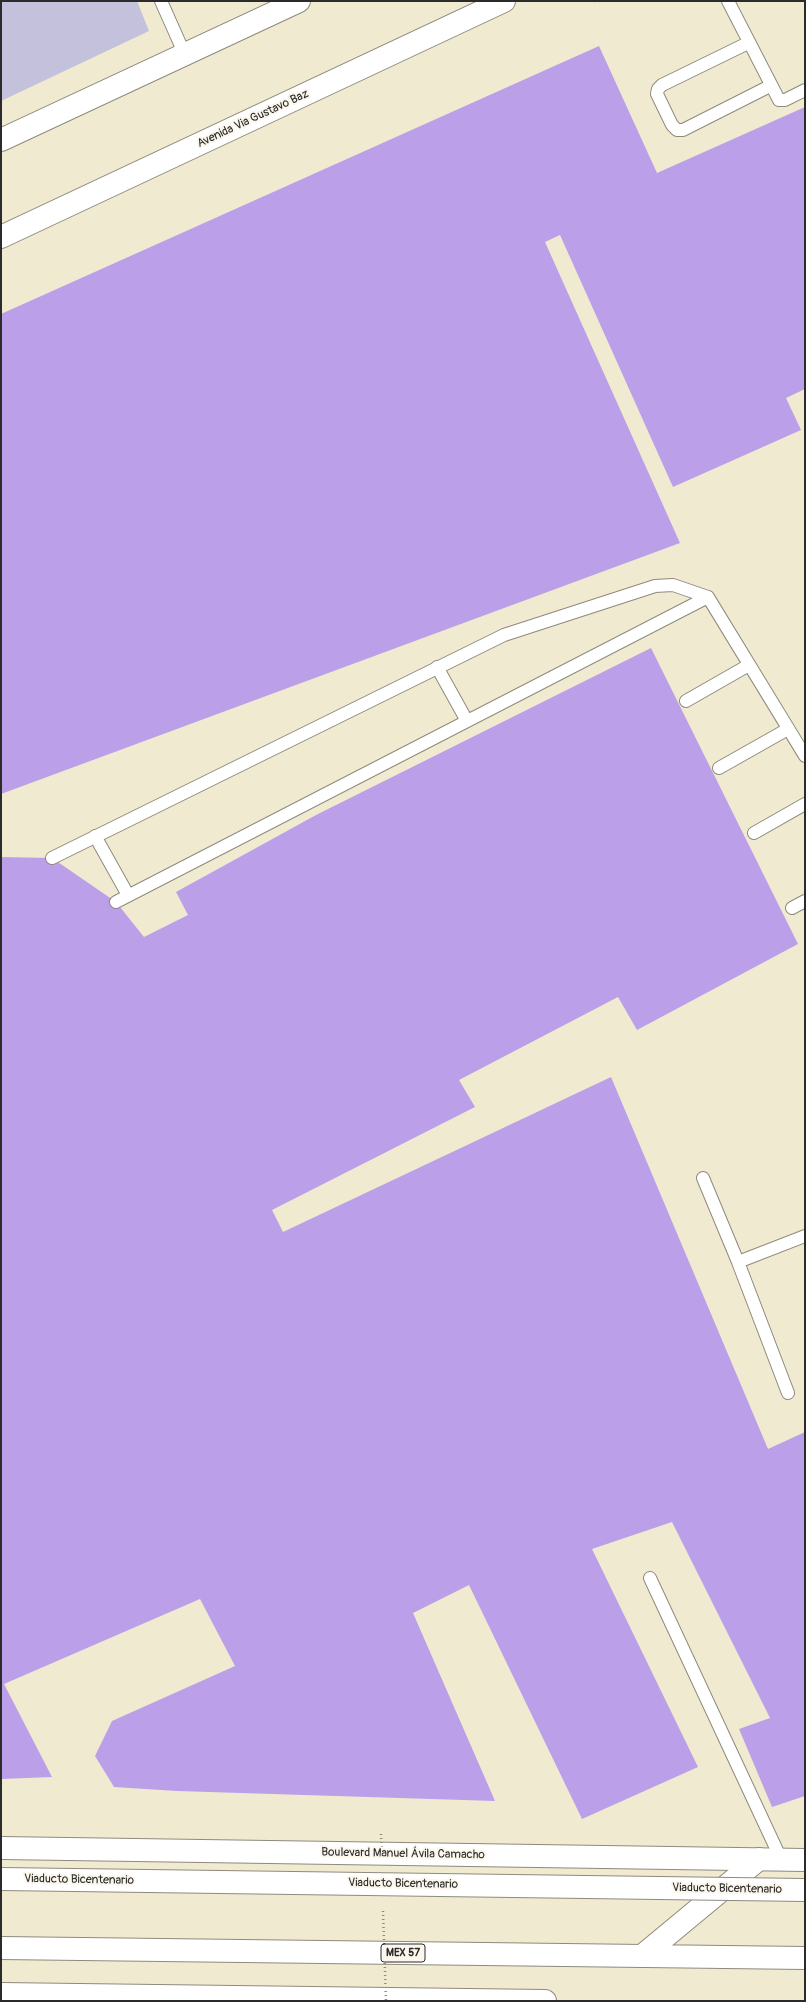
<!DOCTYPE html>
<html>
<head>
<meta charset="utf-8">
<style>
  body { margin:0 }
  #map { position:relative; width:806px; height:2002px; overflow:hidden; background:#f0ead0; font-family:Pangolin,sans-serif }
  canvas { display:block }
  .frame { position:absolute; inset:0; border:2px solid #2b2b2b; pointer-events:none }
</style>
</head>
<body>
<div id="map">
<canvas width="806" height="2002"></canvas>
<div class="frame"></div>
</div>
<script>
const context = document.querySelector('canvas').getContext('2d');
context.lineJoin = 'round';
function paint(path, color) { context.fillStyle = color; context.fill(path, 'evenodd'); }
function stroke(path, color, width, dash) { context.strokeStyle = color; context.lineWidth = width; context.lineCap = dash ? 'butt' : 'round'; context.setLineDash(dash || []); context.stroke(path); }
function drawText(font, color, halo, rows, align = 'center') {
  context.font = font + ' Pangolin,sans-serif'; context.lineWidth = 4; context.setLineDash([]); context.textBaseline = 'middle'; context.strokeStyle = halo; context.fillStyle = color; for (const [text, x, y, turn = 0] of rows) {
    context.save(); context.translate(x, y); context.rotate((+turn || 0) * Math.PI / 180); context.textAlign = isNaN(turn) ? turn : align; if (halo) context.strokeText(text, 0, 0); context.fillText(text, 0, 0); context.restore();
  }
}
paint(new Path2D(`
  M1,1H137L149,31L1,101Z`), '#c3c1db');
paint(new Path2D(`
  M599,46L657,173L805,107V389L786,398L801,430L673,487L560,235L545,242L680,543L1,794V314Z
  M651,648L798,944L637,1030L618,997L459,1080L475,1107L272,1210L283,1232L611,1077L768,1449L805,1432V1796L772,1807L739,1729L770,1718L672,1522L592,1549L698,1767L582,1819L469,1585L413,1613L495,1801L177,1791L114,1787L95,1756L112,1721L235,1666L200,1599L4,1684L52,1777L1,1779V857L52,858L116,902L144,937L188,915L176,892L316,815Z`), '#bc9fe9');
const lane = new Path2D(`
  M161,1L185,55
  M728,1L779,100H785L805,90
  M748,43L662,85L658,89L657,94L672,125L677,130H683L770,86
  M437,667L467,721
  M686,701L749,665
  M719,768L788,729
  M754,833L805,804
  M95,836L128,895
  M52,858L504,635L655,586L673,585L708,597L805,756
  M116,902L708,597
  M792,908L805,901
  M703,1178L738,1262L788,1393
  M738,1262L805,1236
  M650,1578L781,1859`);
const primary = new Path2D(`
  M1,140L299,1
  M1,237L504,1
  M1,1848L805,1860`);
const highway = new Path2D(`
  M1,1948L805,1958
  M642,1956L759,1859
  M1,1994L545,2001`);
stroke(lane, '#8e8a7e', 14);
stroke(primary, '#8e8a7e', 24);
stroke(highway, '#8e8a7e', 24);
stroke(new Path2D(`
  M594,1H597`), '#8e8a7e', 2.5, [1, 3]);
stroke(lane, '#fff', 12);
stroke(primary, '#fff', 22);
stroke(highway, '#fff', 22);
const highwayBridge = new Path2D(`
  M1,1879L805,1890`);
stroke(highwayBridge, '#8e8a7e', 24, []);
stroke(new Path2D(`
  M381,1834L382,1858
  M383,1911L386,2001`), '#8e8a7e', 2.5, [1, 3]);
stroke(highwayBridge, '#fff', 22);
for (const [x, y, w] of [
  [403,1953,44]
]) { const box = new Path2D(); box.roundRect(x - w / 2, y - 9, w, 18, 3); context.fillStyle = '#fbf7ec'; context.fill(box); stroke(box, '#2b2b2b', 1); }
drawText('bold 11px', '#2b2b2b', null, [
  ["MEX 57",403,1953]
]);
drawText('12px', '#2b2b2b', '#fbf7ec', [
  ["Avenida Via Gustavo Baz",253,119,-25],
  ["Boulevard Manuel Ávila Camacho",403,1854,1],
  ["Viaducto Bicentenario",79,1880,1],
  ["Viaducto Bicentenario",403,1884,1],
  ["Viaducto Bicentenario",727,1889,1]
]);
</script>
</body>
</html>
